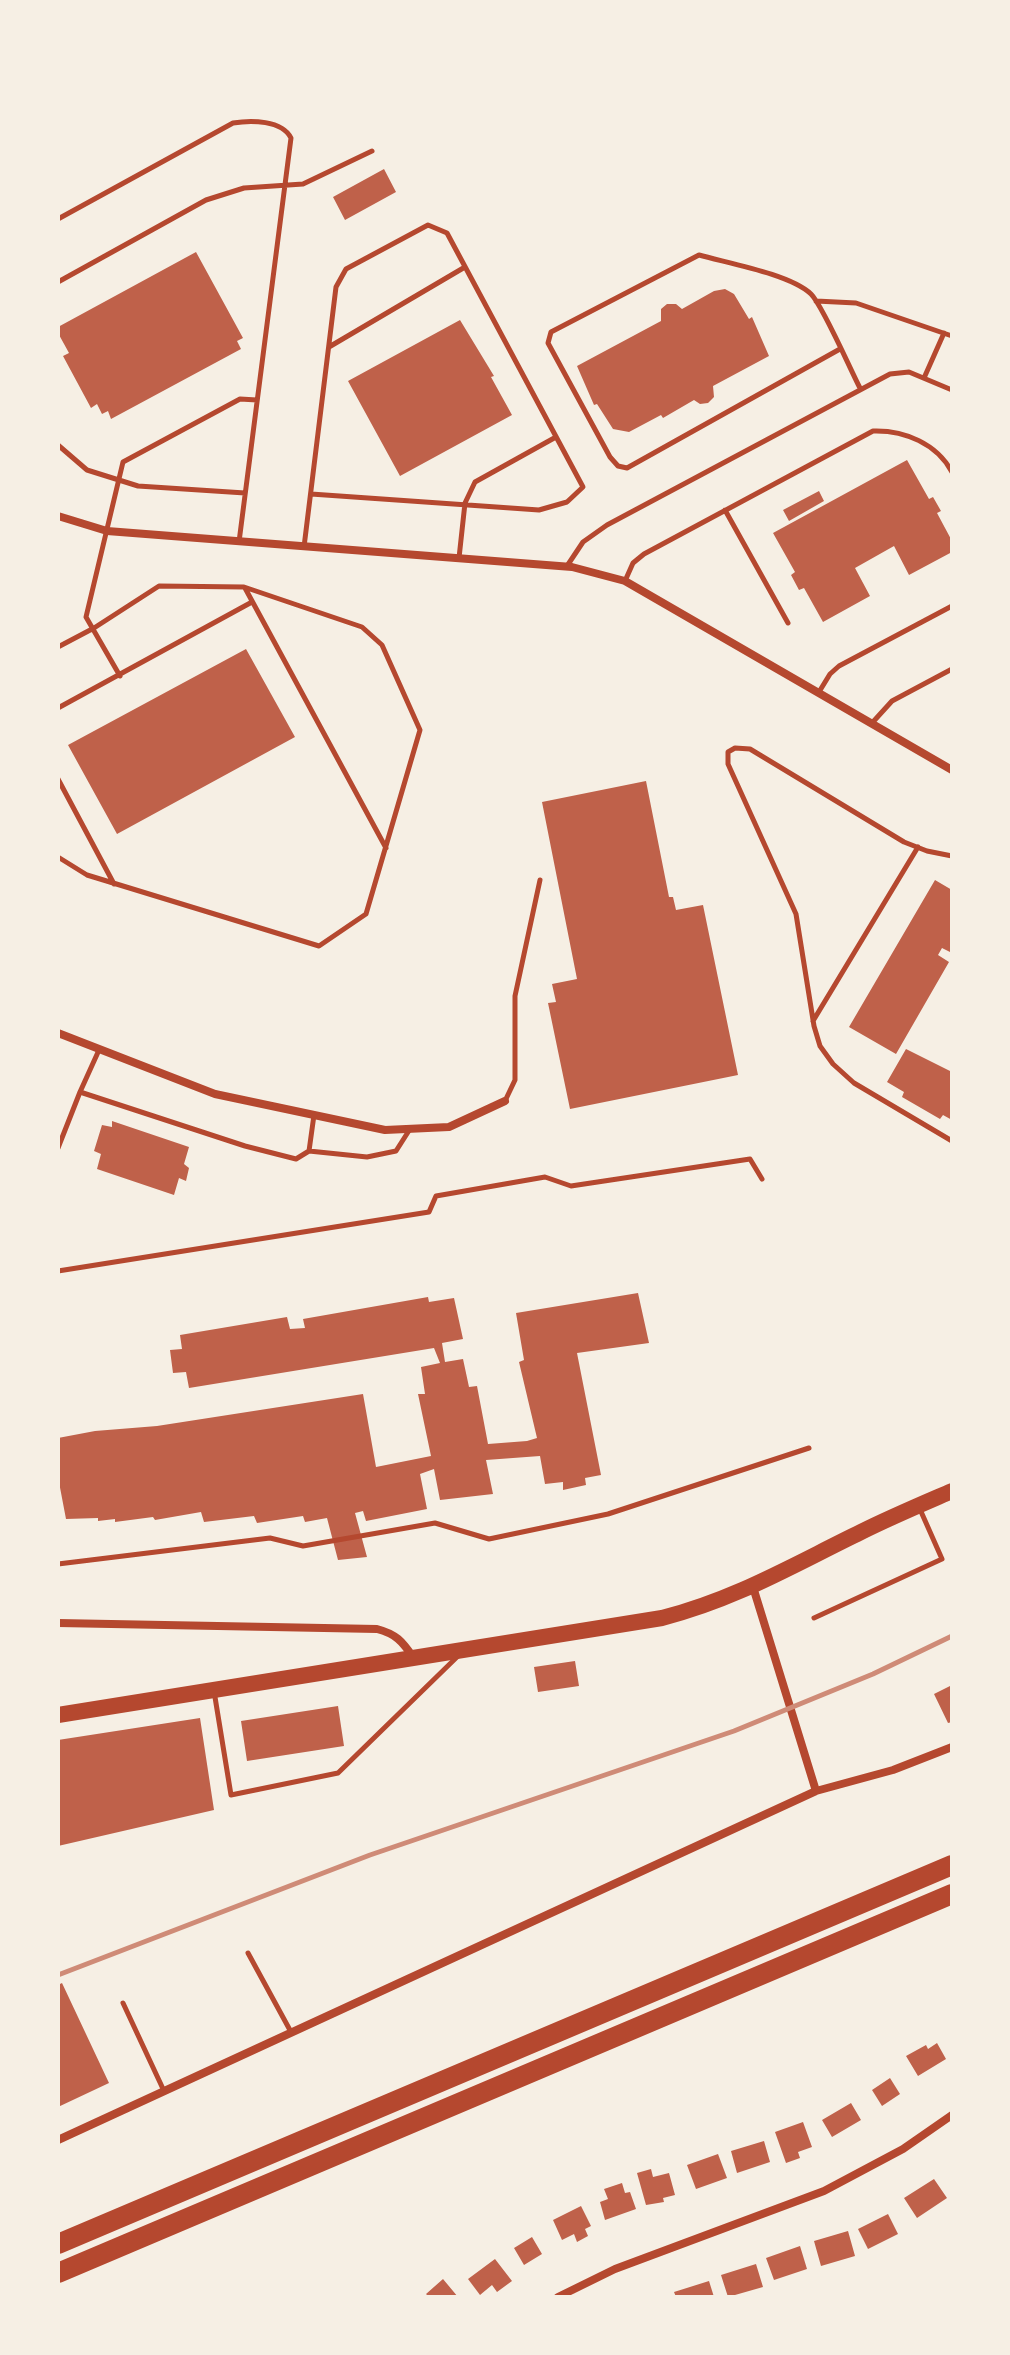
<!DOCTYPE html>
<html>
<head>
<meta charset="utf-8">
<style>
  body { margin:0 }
  #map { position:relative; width:1010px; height:2355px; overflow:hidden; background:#f6efe4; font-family:Manrope,sans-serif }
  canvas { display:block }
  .frame { position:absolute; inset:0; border:60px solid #f6efe4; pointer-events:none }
</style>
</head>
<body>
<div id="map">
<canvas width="1010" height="2355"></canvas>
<div class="frame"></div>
</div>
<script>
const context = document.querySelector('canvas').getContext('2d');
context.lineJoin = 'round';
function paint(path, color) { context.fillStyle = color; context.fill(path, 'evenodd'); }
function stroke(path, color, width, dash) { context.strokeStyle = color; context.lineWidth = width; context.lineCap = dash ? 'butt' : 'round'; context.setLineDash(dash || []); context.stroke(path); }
paint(new Path2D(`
  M384,169L396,192L345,220L333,197Z
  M196,252L243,338L237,341L241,349L111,419L108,411L102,414L97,404L91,408L63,356L69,353L58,333V327Z
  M725,289L734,294L749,319L752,317L769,356L713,386L714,397L708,403L700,404L694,400L663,418L661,415L629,432L613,429L597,404L594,405L577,366L661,321V309L667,304H676L682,309L714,291Z
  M460,320L494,376L491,377L512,415L400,476L348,381Z
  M907,460L929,499L933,497L941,511L937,513L952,541V552L909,575L894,546L855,568L870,596L823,622L804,588L799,590L791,575L795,572L773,533Z
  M819,491L824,501L789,521L783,510Z
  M246,649L295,737L117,834L68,745Z
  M646,781L669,897H673L676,910L703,905L738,1075L570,1109L548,1003L556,1002L552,984L577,979L542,802Z
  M935,880L952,890V953L942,948L938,955L949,962L896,1054L849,1027Z
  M906,1049L952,1072V1120L943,1115L940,1119L902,1097L904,1092L887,1082Z
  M112,1121L189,1147L184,1164L189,1168L186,1181L179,1178L174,1195L97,1169L101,1154L94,1151L102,1125L112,1127Z
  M638,1293L649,1343L577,1353L601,1475L585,1478L586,1485L563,1490V1482L545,1484L540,1456L486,1460L493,1494L440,1500L434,1469L420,1474L427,1509L366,1521L363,1511L355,1513L367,1557L338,1560L327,1518L305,1522L303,1516L257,1523L254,1516L204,1522L201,1512L155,1520L153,1517L115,1522V1519L98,1521V1518L66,1519L58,1477V1438L95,1431L157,1426L363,1394L376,1467L431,1456L418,1394H425L421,1367L440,1363L434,1348L189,1388L186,1372L173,1373L170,1350L182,1349L180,1335L287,1317L290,1329L305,1328L303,1319L428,1297L429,1302L454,1298L463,1339L442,1343L445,1362L463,1359L469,1387L477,1386L488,1444L527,1441L537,1438L519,1362L524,1360L516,1313Z
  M575,1661L579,1686L538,1692L534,1667Z
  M952,1685V1722L948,1723L934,1694Z
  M338,1706L344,1746L247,1761L241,1721Z
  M200,1718L214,1810L58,1846V1740Z
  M62,1983L109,2083L58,2107V1985Z
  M937,2043L946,2059L918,2076L906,2056L926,2045L928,2049Z
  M890,2078L900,2094L882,2106L872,2090Z
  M851,2103L861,2120L832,2137L822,2120Z
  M803,2122L812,2147L798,2152L800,2158L786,2163L775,2132Z
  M764,2141L770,2162L737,2173L731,2151Z
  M718,2154L727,2178L696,2189L687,2165Z
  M651,2169L653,2177L669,2173L675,2195L663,2198L664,2202L646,2205L637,2173Z
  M934,2179L947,2198L917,2218L904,2198Z
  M622,2183L625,2193L630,2192L636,2209L605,2220L600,2202L608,2199L604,2189Z
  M581,2206L591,2226L585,2229L588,2236L577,2242L574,2234L562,2240L553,2220Z
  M888,2214L898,2234L868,2249L858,2229Z
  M848,2231L855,2256L821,2266L814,2241Z
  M532,2237L542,2254L524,2265L514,2248Z
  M800,2246L807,2269L774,2280L766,2258Z
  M495,2259L512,2281L497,2292L492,2285L480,2295L468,2279Z
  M756,2264L763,2287L728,2297L721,2275Z
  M443,2279L458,2297H429L426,2294Z
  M709,2281L714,2297H676L674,2292Z`), '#bf614a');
stroke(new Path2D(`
  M58,219L233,123C251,120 282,120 291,138L239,542
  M58,282L206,200L244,188L303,184L372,151
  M816,301L856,303L952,336
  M329,347L465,267
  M840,349L627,468L618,466L610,457L548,343L551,332L699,255C727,263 790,274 811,294C823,306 850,369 860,388
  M924,378L944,333
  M58,445L87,470L138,486L245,493
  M725,510L788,623
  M304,547L336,287L346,269L428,225L447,233L583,487L567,502L539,510L311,494
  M459,558L465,503L475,482L556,437
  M567,566L583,542L607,525L890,374L909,372L952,390
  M625,581L633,563L644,554L873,431C905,430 937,444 952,472
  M245,588L386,848
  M58,647L94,628L159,586L244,587L362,627L382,645L420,730L366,914L319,946L87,875L58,857
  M120,676L86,617L123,462L240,399L257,400
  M819,692L830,674L839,666L952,606
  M58,708L252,602
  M872,723L892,701L952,669
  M58,779L114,884
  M952,856L927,851L904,842L750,749L735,748L728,752V764L796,914L814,1026L820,1046L833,1064L854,1083L952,1141
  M813,1021L918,847
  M99,1050L80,1092L245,1146L296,1159L309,1151L314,1115
  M505,1101L515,1080V996L540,880
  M58,1148L80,1092
  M309,1151L367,1157L396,1151L410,1129
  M58,1271L429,1212L436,1196L545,1177L571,1186L750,1159L762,1179
  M58,1564L270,1538L303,1546L435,1523L489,1539L608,1514L809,1448
  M814,1618L942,1559L919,1507
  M214,1691L231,1795L338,1773L458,1656
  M248,1953L291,2032
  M123,2003L164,2091`), '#b5482f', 5);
stroke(new Path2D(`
  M58,516L107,531L572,567L625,581L952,770
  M58,1033L215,1094L385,1130L449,1127L505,1101
  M753,1587L816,1791
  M58,1623L377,1629C396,1634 402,1641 413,1657
  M58,2140L816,1791L893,1770L952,1747
  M558,2297L615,2269L824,2191L903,2149L952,2115`), '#b5482f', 8);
stroke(new Path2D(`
  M58,1715L662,1618C736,1599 793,1565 861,1532C891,1517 922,1504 952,1491`), '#b5482f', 16);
stroke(new Path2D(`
  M58,2244L952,1865
  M58,2273L952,1894`), '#b5482f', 20);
stroke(new Path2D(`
  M58,1975L370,1855L734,1731L873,1674L952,1636`), '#cf8b77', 5);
</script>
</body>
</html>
